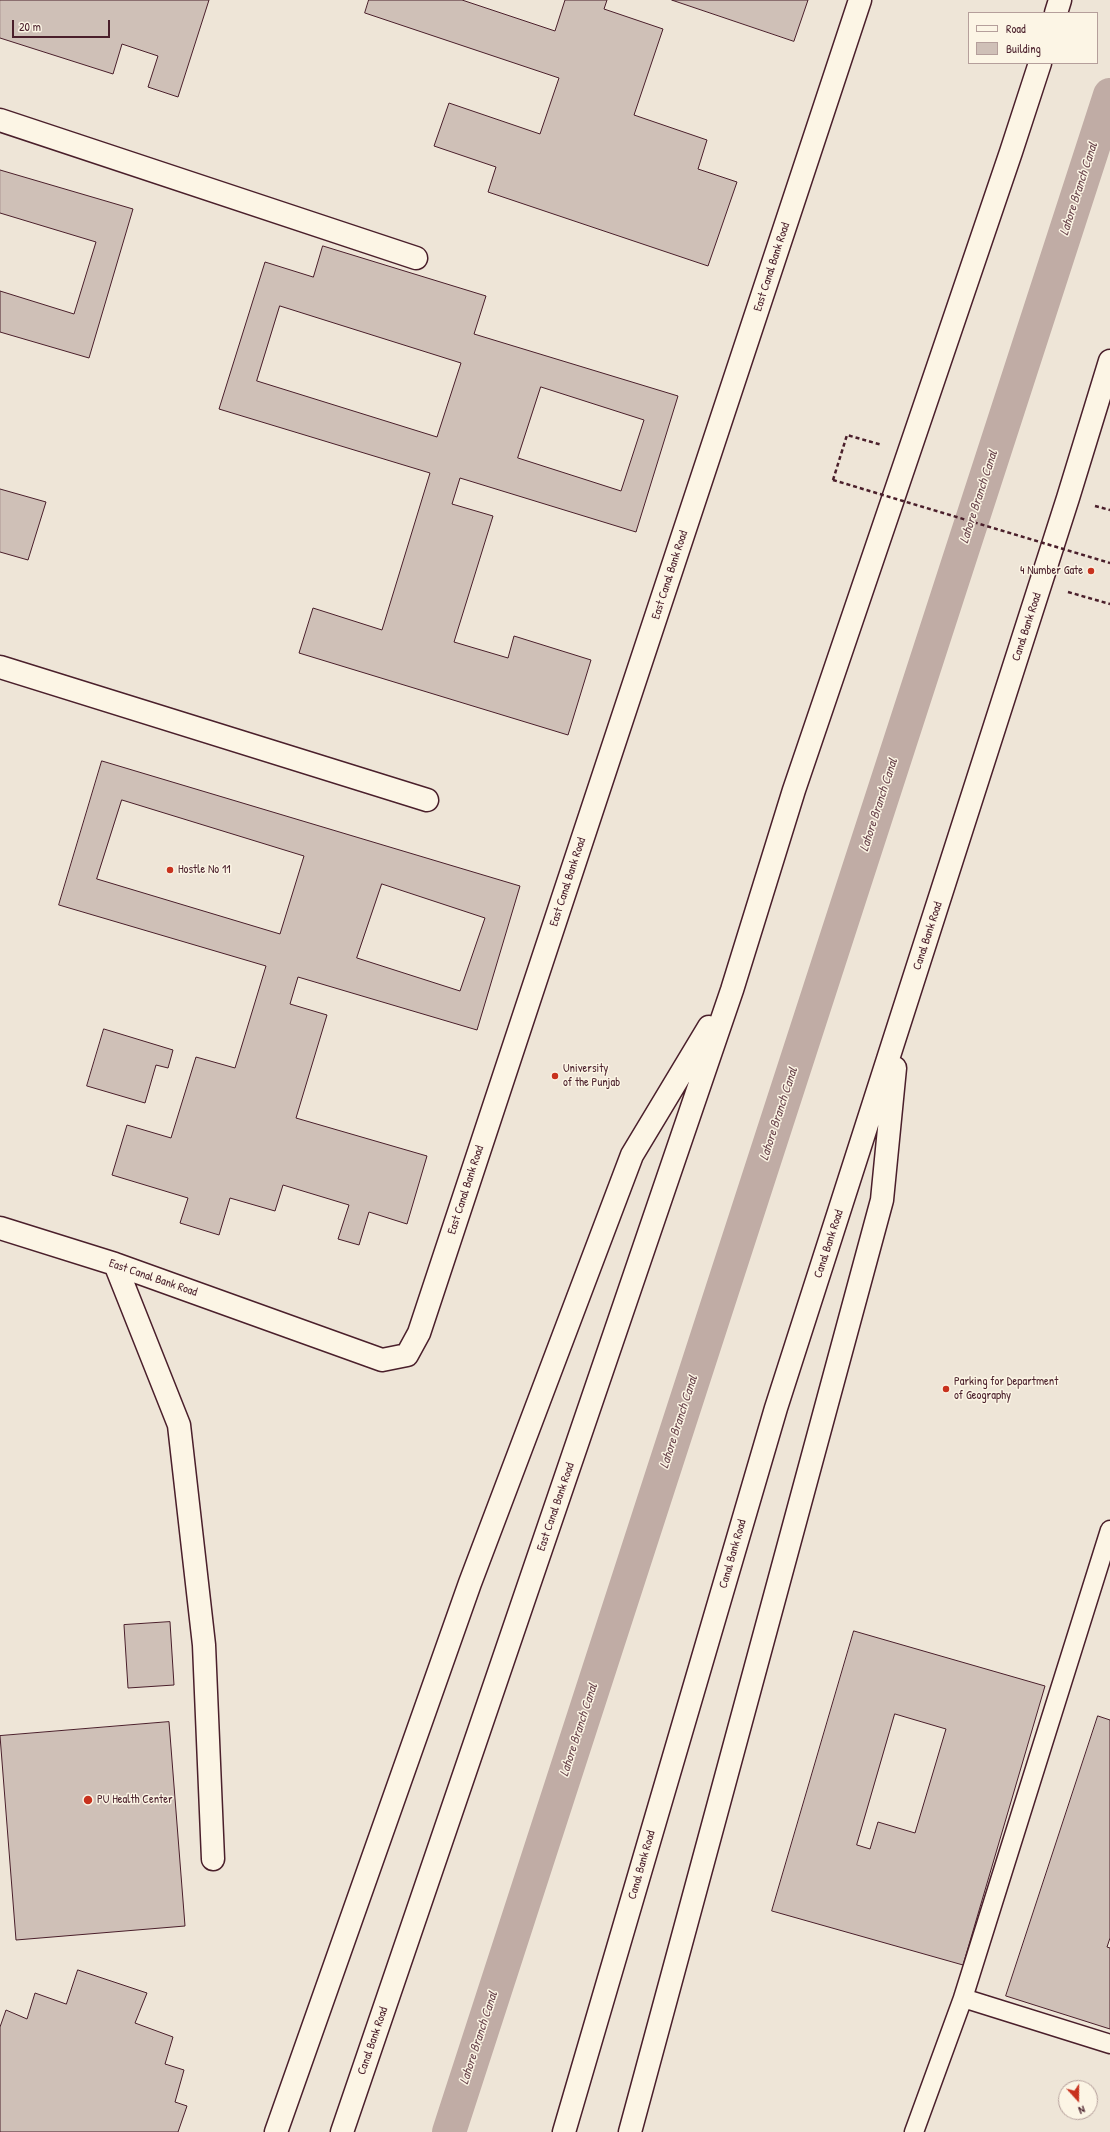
<!DOCTYPE html>
<html>
<head>
<meta charset="utf-8">
<style>
  body { margin:0 }
  #map { position:relative; width:1110px; height:2132px; overflow:hidden; background:#fcf5e5; font-family:"Patrick Hand",sans-serif }
  canvas { display:block }
  .legend { position:absolute; left:968px; top:12px; width:130px; height:52px; box-sizing:border-box; background:#fcf5e5; border:1px solid #b59f9b; margin:0; padding:5px 7px; list-style:none; font-size:12px; color:#4a1f2b }
  .legend li { display:flex; align-items:center; gap:8px; height:20px }
  .legend b { width:20px; border:1px solid #b59f9b }
  .north { position:absolute; left:1058px; top:2080px; width:40px; height:40px; box-sizing:border-box; background:#fcf5e5; border:1px solid #b59f9b; border-radius:50%; rotate:159deg; font-size:11px; font-weight:700; line-height:16px; text-align:center; color:#4a1f2b }
  .north::after { content:''; display:block; margin:auto; width:14px; height:18px; background:#c8321e; clip-path:polygon(50% 0,100% 100%,50% 72%,0 100%) }
  .scale { position:absolute; left:12px; top:20px; width:98px; height:18px; box-sizing:border-box; border:2px solid #4a1f2b; border-top:0; padding-left:5px; font-size:12px; line-height:14px; white-space:nowrap; color:#4a1f2b; -webkit-text-stroke:3px #fcf5e5; paint-order:stroke }
</style>
</head>
<body>
<div id="map">
<canvas width="1110" height="2132"></canvas>
<ul class="legend">
<li><b style="height:5px;background:#fcf5e5"></b>Road</li>
<li><b style="height:11px;background:#cfc0b7"></b>Building</li>
</ul>
<div class="north">N</div>
<div class="scale">20 m</div>
</div>
<script>
const context = document.querySelector('canvas').getContext('2d');
context.lineJoin = 'round';
function paint(path, color) { context.fillStyle = color; context.fill(path, 'evenodd'); }
function stroke(path, color, width, dash) { context.strokeStyle = color; context.lineWidth = width; context.lineCap = dash ? 'butt' : 'round'; context.setLineDash(dash || []); context.stroke(path); }
function drawText(font, color, halo, rows, align = 'center') {
  context.font = font + ' "Patrick Hand",sans-serif'; context.lineWidth = 3; context.setLineDash([]); context.textBaseline = 'middle'; context.strokeStyle = halo; context.fillStyle = color; for (const [text, x, y, turn = 0] of rows) {
    context.save(); context.translate(x, y); context.rotate((+turn || 0) * Math.PI / 180); context.textAlign = isNaN(turn) ? turn : align; if (halo) context.strokeText(text, 0, 0); context.fillText(text, 0, 0); context.restore();
  }
}
paint(new Path2D(`
  M0,0H1110V2132H0ZM969,13H1097V63H969ZM1066,2088H1090V2112H1066Z`), '#eee5d7');
stroke(new Path2D(`
  M449,2132L1110,95`), '#c0aca5', 34);
const building = new Path2D(`
  M0,0H209L178,97L148,87L158,56L122,44L113,74L0,38Z
  M369,0H462L555,31L565,0H607L604,9L663,29L634,115L707,140L698,169L737,182L708,266L488,192L496,167L434,146L449,103L540,134L559,78L365,13Z
  M672,0H808L794,41Z
  M0,170L133,209L89,358L0,332V291L74,314L96,242L0,213Z
  M323,246L486,296L474,334L678,396L636,532L460,478L452,504L493,516L454,642L508,658L514,636L591,660L568,735L299,653L313,608L382,630L430,473L219,409L265,262L313,277ZM280,306L461,363L437,437L257,381ZM541,387L644,420L621,491L518,458Z
  M0,489L46,502L28,560L0,552Z
  M102,761L520,886L477,1030L298,977L290,1004L327,1015L296,1118L427,1156L407,1224L369,1212L359,1245L338,1239L349,1205L283,1185L275,1211L230,1198L219,1235L180,1223L188,1198L112,1175L127,1125L171,1138L196,1057L235,1068L266,966L59,905ZM122,800L304,856L280,934L97,879ZM382,884L485,918L460,991L357,958Z
  M104,1029L173,1050L168,1068L156,1065L145,1103L87,1086Z
  M170,1622L174,1685L128,1688L124,1625Z
  M854,1631L1045,1686L963,1965L772,1911ZM895,1714L946,1729L915,1833L878,1822L870,1849L857,1845Z
  M1098,1716L1110,1720V1938L1107,1947L1110,1948V2029L1006,1996Z
  M169,1722L185,1926L16,1940L0,1736Z
  M78,1970L147,1993L135,2023L173,2037L165,2064L184,2070L175,2102L187,2106L178,2132H0V2027L6,2010L27,2019L35,1993L66,2004Z`);
paint(building, '#cfc0b7');
stroke(building, '#4a1f2b', 1);
const service = new Path2D(`
  M963,1998L1110,2044
  M914,2132L963,1998L1110,1530`);
const minor = new Path2D(`
  M0,120L416,258
  M0,667L427,800
  M0,1228L115,1264L382,1360L407,1355L419,1333L860,0
  M115,1264L179,1425L204,1645L213,1859`);
const trunk = new Path2D(`
  M1056,13L1060,0
  M276,2132L470,1583L632,1155L709,1027
  M342,2132L732,990L794,790L1011,152L1040,63
  M564,2132L776,1408L1068,498L1110,361
  M630,2132L882,1200L895,1068`);
stroke(service, '#4a1f2b', 21);
stroke(minor, '#4a1f2b', 25);
stroke(trunk, '#4a1f2b', 25);
stroke(new Path2D(`
  M833,480L847,435L882,445
  M1095,506L1110,510
  M1068,592L1110,604`), '#4a1f2b', 2.5, [4, 3]);
stroke(service, '#fcf5e5', 18);
stroke(minor, '#fcf5e5', 22);
stroke(trunk, '#fcf5e5', 22);
stroke(new Path2D(`
  M833,480L1110,563`), '#4a1f2b', 2.5, [4, 3]);
for (const [x, y, r, color] of [
  [1091,571,4,"#c8321e"],
  [170,870,4,"#c8321e"],
  [555,1076,4,"#c8321e"],
  [946,1389,4,"#c8321e"],
  [88,1800,5,"#c8321e"]
]) { const dot = new Path2D(); dot.arc(x, y, r, 0, 2 * Math.PI); context.fillStyle = color; context.fill(dot); stroke(dot, '#fcf5e5', 1.5); }
drawText('12px', '#4a1f2b', '#fcf5e5', [
  ["East Canal Bank Road",772,267,-72],
  ["East Canal Bank Road",670,575,-72],
  ["Canal Bank Road",1027,627,-72],
  ["East Canal Bank Road",568,882,-72],
  ["Canal Bank Road",928,936,-72],
  ["East Canal Bank Road",466,1190,-72],
  ["Canal Bank Road",829,1244,-72],
  ["East Canal Bank Road",153,1278,19],
  ["East Canal Bank Road",556,1507,-71],
  ["Canal Bank Road",733,1554,-74],
  ["Canal Bank Road",642,1865,-74],
  ["Canal Bank Road",373,2041,-71]
]);
drawText('12px', '#4a1f2b', '#fcf5e5', [
  ["4 Number Gate",1083,571,"right"],
  ["Hostle No 11",178,870],
  ["University",563,1069],
  ["of the Punjab",563,1083],
  ["Parking for Department",954,1382],
  ["of Geography",954,1396],
  ["PU Health Center",97,1800]
], 'left');
drawText('italic 13px', '#6d4950', '#fcf5e5', [
  ["Lahore Branch Canal",1079,189,-72],
  ["Lahore Branch Canal",979,497,-72],
  ["Lahore Branch Canal",879,805,-72],
  ["Lahore Branch Canal",779,1114,-72],
  ["Lahore Branch Canal",679,1422,-72],
  ["Lahore Branch Canal",579,1730,-72],
  ["Lahore Branch Canal",479,2038,-72]
]);
</script>
</body>
</html>
